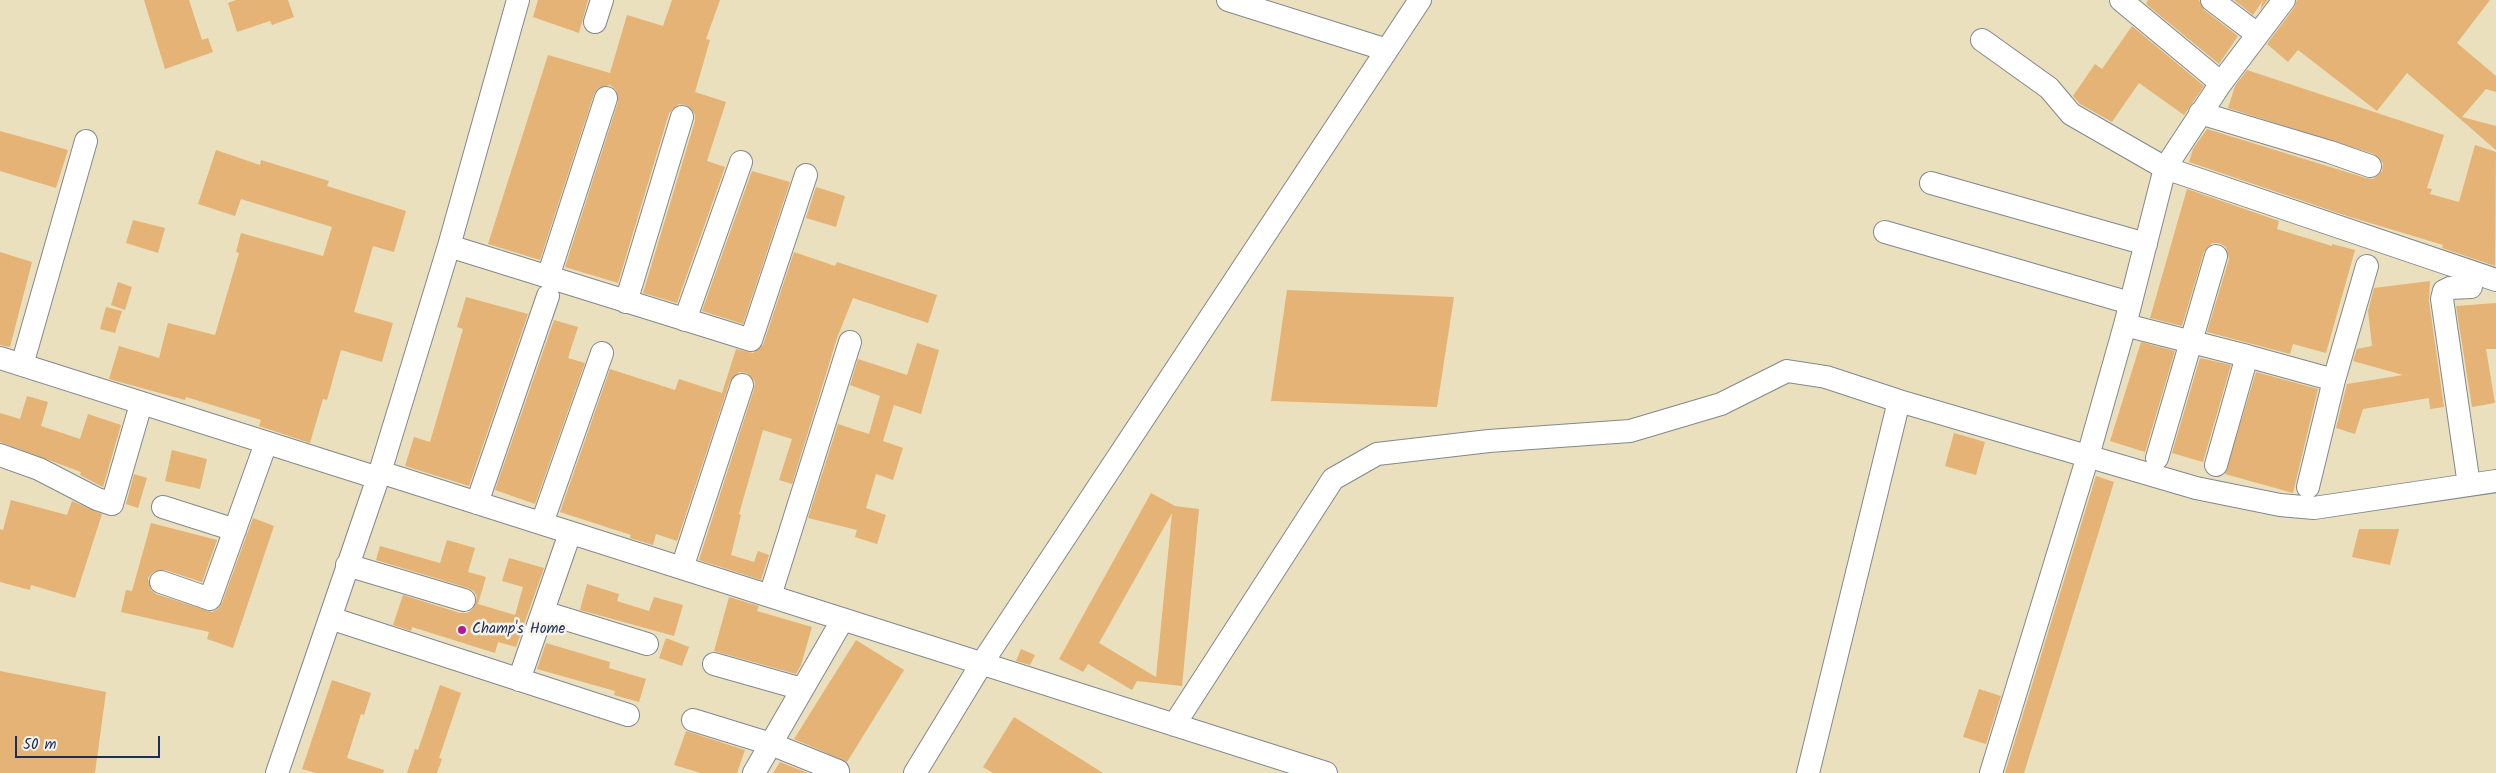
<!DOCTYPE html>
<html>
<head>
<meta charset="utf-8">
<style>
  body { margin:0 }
  #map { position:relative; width:2496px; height:773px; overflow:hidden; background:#eae0bd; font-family:Kalam,sans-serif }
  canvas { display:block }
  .scale { position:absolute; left:15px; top:736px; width:145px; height:22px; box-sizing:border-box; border:2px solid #1b2f5e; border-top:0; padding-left:6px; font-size:15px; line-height:18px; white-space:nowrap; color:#1b2f5e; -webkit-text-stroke:4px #f7f3e8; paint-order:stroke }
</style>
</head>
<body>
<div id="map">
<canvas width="2496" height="773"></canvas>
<div class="scale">50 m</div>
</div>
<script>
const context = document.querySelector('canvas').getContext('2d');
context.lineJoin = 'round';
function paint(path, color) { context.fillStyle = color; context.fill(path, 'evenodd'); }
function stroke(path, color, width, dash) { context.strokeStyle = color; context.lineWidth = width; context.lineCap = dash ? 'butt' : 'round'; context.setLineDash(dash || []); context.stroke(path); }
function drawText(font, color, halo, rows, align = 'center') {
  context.font = font + ' Kalam,sans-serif'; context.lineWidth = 5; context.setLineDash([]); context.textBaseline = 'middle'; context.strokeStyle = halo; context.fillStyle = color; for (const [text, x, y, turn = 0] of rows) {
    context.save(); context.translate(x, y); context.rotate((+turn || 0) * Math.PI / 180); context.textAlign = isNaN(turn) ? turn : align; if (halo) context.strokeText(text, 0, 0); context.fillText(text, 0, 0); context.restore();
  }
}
paint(new Path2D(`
  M144,0H189L202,40L208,38L213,52L165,69Z
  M236,0H288L294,17L272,25L270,21L237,32L228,3Z
  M538,0H588L579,33L533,17Z
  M672,0H720L706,39L710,40L695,92L726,102L707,161L725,167L677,303L643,293L695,121V114L686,105L679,104L669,113L618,283L565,267L618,102L616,90L610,85L598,88L594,94L540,260L488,244L548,55L610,73L627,15L663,26Z
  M2148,0H2199L2204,10L2238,36L2219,64L2146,4Z
  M2234,0H2268L2260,10L2263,0L2253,15Z
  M2297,0H2490L2457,43L2496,76V92L2486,89L2462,117L2496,126V150L2407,73L2377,111L2298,50L2288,62L2267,44L2294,8Z
  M2132,26L2204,86L2184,115L2139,83L2112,122L2080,104L2073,96L2095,64L2102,69Z
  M2247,70L2444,135L2427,188L2432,189L2430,194L2459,202L2475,145L2496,152L2495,266L2442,248L2443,245L2347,216L2189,162L2193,149L2207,129L2366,178L2373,179L2382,171L2383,163L2374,154L2228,108L2235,86Z
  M0,131L68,150L56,188L0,171Z
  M216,150L260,165L261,160L329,181L327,186L406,211L394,252L373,246L354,312L393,323L382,362L341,350L327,400L323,399L310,443L259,426L261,420L186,397L185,400L109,379L119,346L159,358L168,323L215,335L239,253L236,252L241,233L323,256L332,227L241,199L235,216L198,204Z
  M752,171L790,182L743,324L702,311Z
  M816,187L845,196L836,227L806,218Z
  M2187,189L2279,221L2277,229L2332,246V244L2355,250L2326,353L2293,344L2290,354L2207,332L2229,259L2226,247L2219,243H2212L2204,252L2182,326L2150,318Z
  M133,220L165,228L158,253L126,243Z
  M0,252L32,262L10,347L0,345Z
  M794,252L835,266L837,262L937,295L928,323L853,298L837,338L792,484L779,480L792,439L763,430L739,514L741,515L731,555L754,562L758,551L769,555L761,580L699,560L754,389L755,382L747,373L739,372L730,381L677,541L656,534L653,545L630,538L631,535L560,512L610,369L675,390L679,379L722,393L736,349L753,353L763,345Z
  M2430,281L2429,301L2444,407L2430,409L2429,398L2363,409L2355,434L2336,428L2347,384L2403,375L2353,361L2357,349L2372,346L2368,311L2374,288Z
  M118,282L132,287L125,310L111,305Z
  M1287,290L1454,297L1437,407L1271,401Z
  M466,297L528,314L469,486L405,466L414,437L430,442L463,329L457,327Z
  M2496,303V349H2486L2495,403L2472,407L2456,306Z
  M106,307L122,311L115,333L100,329Z
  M554,320L578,327L568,358L585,363L535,504L495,490Z
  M2141,342L2175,351L2145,452L2110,441Z
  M917,343L939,350L921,414L894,405L883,441L903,448L893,480L876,474L866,508L886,515L877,544L855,537L857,530L808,518L838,424L869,434L880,396L850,385L858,359L907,375Z
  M2200,358L2231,365L2203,462L2172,453Z
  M2256,372L2318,389L2293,493L2225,474Z
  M27,396L48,402L41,426L80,439L88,414L121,425L103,487L80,475L81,472L0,442V413L20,419Z
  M1954,433L1985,442L1976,475L1945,466Z
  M172,450L207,459L200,489L165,481Z
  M134,474L147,478L138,508L126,504Z
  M2096,476L2114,482L2099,531L2024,773H2005Z
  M1151,493L1175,506L1199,509L1182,686L1137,681L1132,690L1088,664L1083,672L1059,659ZM1172,513L1156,677L1099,643Z
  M11,500L67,515L72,501L102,514L75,598L31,585L30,590L0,582V529L3,530Z
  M253,518L274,526L233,648L207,639L209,632L121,612L126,590L132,591L151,523L217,540L202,582L165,570L153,572L148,578L151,590L156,594L212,612L218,609L222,603Z
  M2359,529H2399L2390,565L2352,557Z
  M447,540L475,548L468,572L486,577L478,604L515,615L523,587L502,581L509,558L544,568L516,647L498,642L495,653L412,627L411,631L393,625L403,595L460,613H467L473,609L477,597L474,591L468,588L376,560L380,546L440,563Z
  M587,584L619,594L617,601L649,611L654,597L683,605L674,636L580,610Z
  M729,597L759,606L757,611L812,627L801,665L796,674L714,651Z
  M666,638L689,647L682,666L659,658Z
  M856,640L904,670L847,762L794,739Z
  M546,643L610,662L609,668L646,679L639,702L614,695L615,691L537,669Z
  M1021,649L1035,655L1030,665L1016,661Z
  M0,671L106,692L95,773H0Z
  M332,680L371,693L364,715L361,714L347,758L384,770L383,773H316L302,769Z
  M440,685L461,693L439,758L442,759L437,773H407L415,749L418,750Z
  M1979,689L2001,696L1986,744L1963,737Z
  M1014,717L1103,773H993L983,767Z
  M686,731L745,750L737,773H701L674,765Z
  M780,762L808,773H773Z`), '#e4b375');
const minor = new Path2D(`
  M1228,0L1387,50
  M2121,0L2221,83
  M2212,0L2257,34
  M595,22L602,0
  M1982,40L2049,88L2071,114L2165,168L2496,280
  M2200,113L2330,152L2370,166
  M1931,183L2146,244
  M1885,232L2130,303
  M449,246L751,340L806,175
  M548,277L606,98
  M626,302L682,117
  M685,320L741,162
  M2125,325L2247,356L2216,465
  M2247,356L2334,380L2367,266
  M0,358L378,478
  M22,365L86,141
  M0,455L39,469L97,499L112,504L141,404
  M2157,458L2216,256
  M380,472L1326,773
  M2469,485L2442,299L2444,291L2450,288L2471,287
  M2308,487L2334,380
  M477,503L548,296
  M163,507L235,530
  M542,523L602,353
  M347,565L464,600
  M682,568L742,385
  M161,582L210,599L266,443
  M770,596L850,342
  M543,612L647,644
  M330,618L628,715
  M714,664L802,689
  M519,680L570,533
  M693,720L771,744L838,771
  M1174,725L1333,479L1377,454L1489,441L1630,431L1721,404L1787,371L1826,377L1899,401L2196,488L2280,505L2314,508L2496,481
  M277,773L380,472L449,246L518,0
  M754,773L843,619
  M915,773L982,663L1420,0
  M1808,773L1899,401
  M1991,773L2088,456L2125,325L2165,168L2221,83L2284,0`);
stroke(minor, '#82888e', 24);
stroke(minor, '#fff', 22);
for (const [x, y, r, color] of [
  [462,630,5,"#b5179e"]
]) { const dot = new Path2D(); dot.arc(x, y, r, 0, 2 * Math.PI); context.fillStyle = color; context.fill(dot); stroke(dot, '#f7f3e8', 2); }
drawText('15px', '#1b2f5e', '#f7f3e8', [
  ["Champ's Home",472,630]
], 'left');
</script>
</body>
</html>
